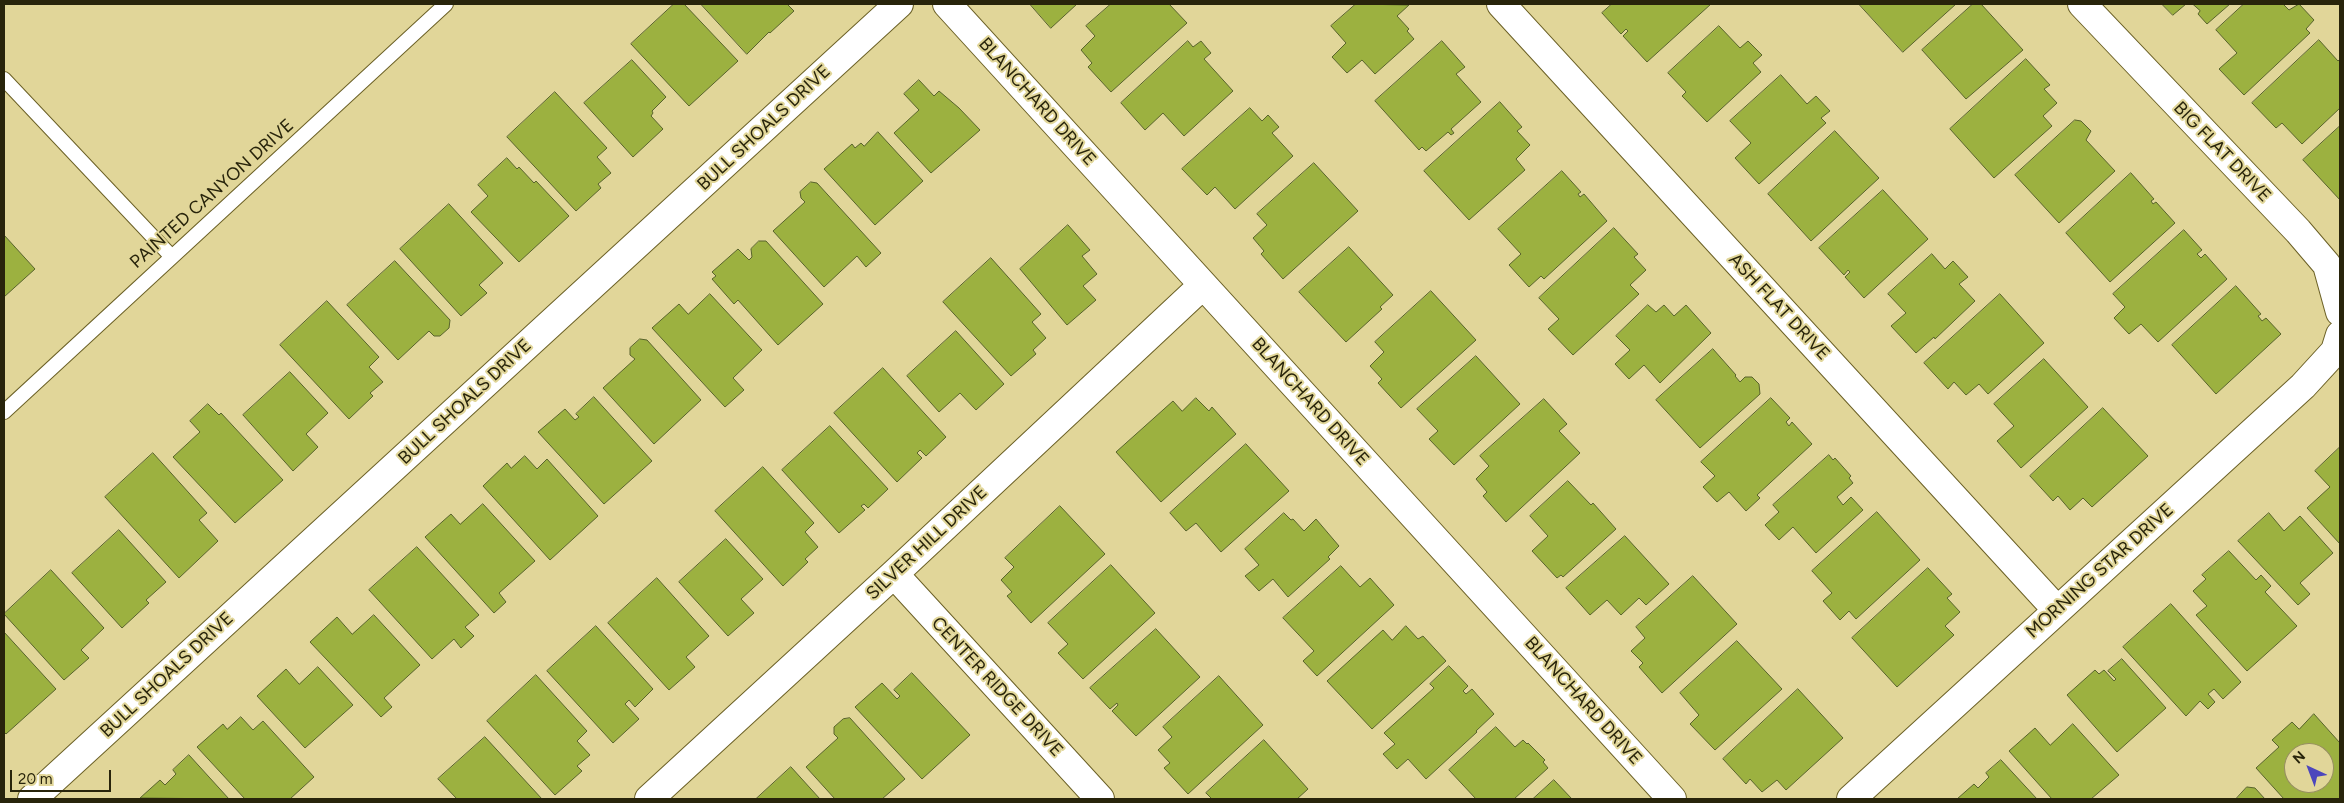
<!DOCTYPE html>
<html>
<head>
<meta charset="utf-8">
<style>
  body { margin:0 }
  #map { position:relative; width:2344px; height:803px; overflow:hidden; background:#e1d699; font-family:Figtree,sans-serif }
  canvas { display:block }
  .frame { position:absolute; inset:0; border:5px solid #28240b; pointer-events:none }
  .north { position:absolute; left:2284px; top:743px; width:50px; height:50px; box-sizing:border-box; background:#e1d699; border:1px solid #978f60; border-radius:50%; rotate:317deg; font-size:14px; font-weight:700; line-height:20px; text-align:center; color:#28240b }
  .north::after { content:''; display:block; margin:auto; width:18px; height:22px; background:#4c46bc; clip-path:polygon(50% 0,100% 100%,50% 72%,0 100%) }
  .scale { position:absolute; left:10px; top:770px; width:101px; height:22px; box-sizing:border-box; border:2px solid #28240b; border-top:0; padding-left:6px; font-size:15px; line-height:18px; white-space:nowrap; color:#28240b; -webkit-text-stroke:4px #e1d699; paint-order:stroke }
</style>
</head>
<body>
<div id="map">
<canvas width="2344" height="803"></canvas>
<div class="frame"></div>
<div class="north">N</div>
<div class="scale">20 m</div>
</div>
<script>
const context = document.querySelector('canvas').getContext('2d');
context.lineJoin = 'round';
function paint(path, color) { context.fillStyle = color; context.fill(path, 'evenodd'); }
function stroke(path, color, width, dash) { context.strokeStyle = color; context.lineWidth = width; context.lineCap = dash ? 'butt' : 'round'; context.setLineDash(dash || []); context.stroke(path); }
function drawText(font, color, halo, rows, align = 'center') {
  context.font = font + ' Figtree,sans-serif'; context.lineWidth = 4; context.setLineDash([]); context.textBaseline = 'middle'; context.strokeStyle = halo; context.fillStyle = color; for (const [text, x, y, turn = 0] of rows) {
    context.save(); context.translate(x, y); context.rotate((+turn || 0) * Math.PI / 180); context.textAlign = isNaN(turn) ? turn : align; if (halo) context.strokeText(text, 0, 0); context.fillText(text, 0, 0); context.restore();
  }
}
const building = new Path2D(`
  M674,4H684L738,61L689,106L631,44Z
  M701,4H787L794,11L770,33L769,32L747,54Z
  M1030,4H1077L1051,28Z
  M1111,4H1169L1187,23L1111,92L1088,67L1092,63L1081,50L1095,36L1086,26Z
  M1356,4L1409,5L1397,16L1409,29L1407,31L1414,39L1375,74L1362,60L1347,73L1332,57L1346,43L1331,26Z
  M1612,4H1711L1647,62L1623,36L1628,31L1626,29L1621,34L1602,13Z
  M1859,4H1956L1903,52Z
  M1973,4H1981L2023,50L1966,99L1922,50Z
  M2162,4H2186L2173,15Z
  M2193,4H2230L2207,24L2198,14L2200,11Z
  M2244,4H2283L2289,10L2299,4L2314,20L2306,29L2310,33L2244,95L2219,69L2237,53L2216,30Z
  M1719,26L1740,48L1748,41L1762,55L1753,63L1761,72L1707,122L1682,96L1686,92L1668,73Z
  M2319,40L2338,61L2340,59V108L2302,144L2282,123L2276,128L2252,103Z
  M1188,41L1193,47L1201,41L1211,53L1204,59L1233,91L1184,136L1163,113L1145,130L1121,103Z
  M1442,41L1465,67L1456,74L1481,102L1451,129L1454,133L1451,135L1448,132L1426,151L1422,147L1419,150L1375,101Z
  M2026,59L2050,85L2044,89L2057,103L2043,116L2052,126L1994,178L1950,129Z
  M632,60L666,97L652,111L653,113L651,116L663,129L633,157L584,103Z
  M1781,75L1807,104L1816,96L1830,111L1821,118L1826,123L1759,184L1735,158L1751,143L1730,121Z
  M919,80L934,96L939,91L959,108L980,130L931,173L894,133L919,110L904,94Z
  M555,92L607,148L597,157L611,173L598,184L601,188L576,211L507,137Z
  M1500,102L1522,127L1517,131L1530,145L1516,159L1525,170L1469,220L1424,171Z
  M1250,108L1262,121L1268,115L1279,127L1272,133L1293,156L1235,209L1215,187L1207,195L1182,169Z
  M2075,120L2081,121L2091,131L2086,140L2115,171L2059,223L2015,175Z
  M2340,126V200L2303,160Z
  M1835,131L1879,178L1811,241L1768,194Z
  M878,132L923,181L875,225L824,169L852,144L855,148L861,143L864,146Z
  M507,158L517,169L519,167L534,183L536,181L569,216L519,262L471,212L488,196L478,185Z
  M1314,163L1358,211L1283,279L1261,254L1264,251L1253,238L1267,225L1257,214Z
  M1562,171L1581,192L1578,194L1580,197L1584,194L1607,221L1544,279L1541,276L1529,287L1509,265L1521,254L1498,229Z
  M2131,173L2154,199L2151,201L2153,204L2156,202L2175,223L2110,282L2066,233Z
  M811,182L817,183L881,253L866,267L857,256L824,287L773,231L805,202L801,198L800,192Z
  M1883,190L1928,239L1864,298L1845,277L1850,272L1848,270L1844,275L1819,248Z
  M449,204L503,263L479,285L487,293L461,316L400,249Z
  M1068,225L1090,250L1082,256L1097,274L1083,286L1096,300L1067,325L1020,269Z
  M1614,228L1638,254L1634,257L1646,270L1630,285L1639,294L1573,355L1548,329L1559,319L1539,298Z
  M2184,230L2202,250L2197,254L2201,258L2205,254L2227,279L2158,342L2141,324L2129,334L2114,318L2125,307L2113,294Z
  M4,235L35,269L4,297Z
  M759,241H766L823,304L778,345L738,300L734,304L712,279L716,276L712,272L738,249L749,260L752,257L751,249Z
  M1349,247L1393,295L1380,307L1382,309L1346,342L1299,292Z
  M1932,254L1945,269L1953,261L1968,277L1959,284L1975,301L1935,339L1934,337L1916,353L1891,326L1906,313L1888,294Z
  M991,258L1041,314L1032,322L1046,338L1033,350L1036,354L1011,376L943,302Z
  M395,261L450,320L449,328L440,336H434L429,331L398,360L347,305Z
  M2236,286L2261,314L2258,316L2262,321L2266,318L2281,334L2216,394L2172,345Z
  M1431,291L1476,340L1401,408L1378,383L1382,379L1370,366L1384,352L1375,342Z
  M710,294L762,350L733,378L744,390L725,407L652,328L679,304L688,314Z
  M2000,294L2044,343L1988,394L1979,384L1966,395L1954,382L1948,389L1924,363Z
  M327,301L379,357L369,367L383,382L370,393L373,396L349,419L280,345Z
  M1648,305L1656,312L1664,305L1674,316L1686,305L1711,333L1660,383L1644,365L1629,379L1615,364L1630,350L1616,336Z
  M956,331L1004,384L976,410L960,393L939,412L907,376Z
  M640,339L647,340L701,400L654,444L603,388L635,359L630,355V348Z
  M1713,349L1736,375L1735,376L1740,382L1745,377H1752L1759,384L1760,394L1700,448L1656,400Z
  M1476,356L1520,404L1454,465L1429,439L1438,431L1417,409Z
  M2044,359L2088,407L2021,468L1997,441L2014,426L1994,404Z
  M883,368L946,437L926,456L920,450L917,453L922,458L897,482L834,413Z
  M290,372L328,413L306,434L318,447L293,471L243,415Z
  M594,397L652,461L604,504L538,432L565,409L575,420L579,417L576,414Z
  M1196,398L1209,411L1212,407L1236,434L1161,502L1116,452L1173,401L1182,411Z
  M1771,398L1790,418L1786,422L1789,426L1792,422L1812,444L1757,495L1760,498L1746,511L1729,492L1717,502L1703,487L1715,476L1701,462Z
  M1544,399L1567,424L1559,431L1580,453L1506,522L1483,496L1487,492L1476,479L1489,466L1480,456Z
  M208,404L219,415L221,413L283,480L235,523L173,457L200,432L190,421Z
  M2103,408L2148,456L2092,507L2083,498L2070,510L2058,496L2053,501L2030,476Z
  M830,426L888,489L868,508L864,504L861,506L865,510L839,533L782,470Z
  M1246,444L1289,491L1221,552L1196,523L1186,531L1170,513Z
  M2340,447V544L2307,508L2330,487L2315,471Z
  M153,453L207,513L199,520L218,541L179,578L105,497Z
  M1829,455L1833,460L1835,458L1851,476L1849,478L1853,483L1837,497L1843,505L1851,497L1863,510L1816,553L1793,527L1779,540L1765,525L1779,512L1773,505Z
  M525,456L537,469L547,459L598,516L550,560L483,486L507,463L511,468Z
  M763,467L814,523L805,532L818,547L805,559L808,562L783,586L715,511Z
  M1568,481L1591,505L1593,503L1616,529L1563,577L1561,575L1557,578L1532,551L1548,536L1530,516Z
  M483,504L535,561L499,593L506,602L494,613L425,537L451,514L460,524Z
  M1060,506L1105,554L1031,623L1007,596L1012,592L1001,580L1014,567L1005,558Z
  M1877,512L1920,560L1856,619L1849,611L1840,620L1823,601L1832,593L1812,571Z
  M1284,513L1291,520L1293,519L1304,531L1316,519L1339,546L1328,557L1330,559L1288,597L1273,579L1259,591L1245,576L1259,565L1245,549Z
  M2269,513L2284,531L2300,516L2333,553L2300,583L2310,594L2298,605L2238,541Z
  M119,530L166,582L146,600L149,603L122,628L72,573Z
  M1625,536L1669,584L1646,605L1639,598L1621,615L1607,600L1590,615L1566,588Z
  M726,539L763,579L741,599L754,613L728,636L679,582Z
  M417,547L479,615L465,627L474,636L461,648L454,639L432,659L369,590Z
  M2229,551L2256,580L2261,575L2271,586L2265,592L2297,626L2247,671L2196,615L2207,606L2193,591L2206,579L2202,575Z
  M1111,565L1155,613L1083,679L1058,653L1068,644L1048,623Z
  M1341,566L1360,587L1370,578L1394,605L1317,676L1303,661L1314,651L1283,618Z
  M1928,568L1952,594L1947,598L1960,612L1945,626L1954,635L1897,687L1852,638Z
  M51,570L104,628L81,650L89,658L64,680L4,614Z
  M1693,576L1737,624L1662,693L1639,667L1643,663L1631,651L1645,638L1636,627Z
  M657,578L709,636L686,657L695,667L669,690L608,623Z
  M2171,604L2241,682L2223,699L2214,689L2208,694L2215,702L2208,709L2200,701L2186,716L2123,647Z
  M374,615L420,665L384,698L392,707L381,717L310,642L337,617L352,634Z
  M596,626L653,689L635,707L629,700L625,704L639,719L613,743L547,671Z
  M1406,626L1418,639L1423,636L1446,661L1372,729L1327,681L1383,630L1392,640Z
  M1156,629L1200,677L1136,736L1112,711L1118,705L1117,703L1110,709L1090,688Z
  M4,632L56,689L6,734L4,732Z
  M1737,641L1782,689L1715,750L1690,724L1699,715L1680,693Z
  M2122,659L2166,708L2117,752L2067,695L2095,670L2099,674L2104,670L2114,681L2116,679L2108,671Z
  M1449,666L1468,686L1463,691L1466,694L1472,689L1494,714L1476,731L1477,732L1426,779L1408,759L1397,769L1383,754L1395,744L1384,733L1434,688L1430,684Z
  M318,667L353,705L305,748L257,696L286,669L299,684Z
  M912,673L970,735L922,779L855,707L882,683L897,699L900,696L894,690Z
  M536,675L587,731L577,741L590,755L577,766L582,771L555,795L487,721Z
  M1219,676L1263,725L1188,794L1164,768L1170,763L1158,750L1172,737L1163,727Z
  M1798,689L1843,738L1786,790L1777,780L1762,792L1750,779L1746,784L1723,759Z
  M2314,714L2340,743V799H2284L2256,768L2279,747L2272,740L2292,722L2299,729ZM2294,753H2324V783H2294Z
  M241,717L253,730L263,721L314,777L290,799H245L197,747L223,724L227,729Z
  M850,718L905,779L882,799H835L806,767L838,738L834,734V727L843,719Z
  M2073,724L2119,775L2091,799H2052L2009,751L2035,728L2050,745Z
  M1496,727L1515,747L1523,740L1527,744L1528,743L1545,760L1543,762L1548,768L1514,799H1476L1449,770Z
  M485,737L542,799H457L438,779Z
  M1264,740L1308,789L1297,799H1212L1206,793Z
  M189,755L229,799L140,798L160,780L165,785L176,774L173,770Z
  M2001,760L2037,799H1957L1974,784L1978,788L1989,777L1986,773Z
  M791,767L820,799H756Z
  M1554,780L1572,799H1533Z
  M2247,787L2255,788L2265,799H2236Z`);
paint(building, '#9cb140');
stroke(building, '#58632c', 1);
const lane = new Path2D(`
  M4,79L171,256
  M4,412L446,4`);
const street = new Path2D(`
  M947,4L1672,799
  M1501,4L2057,610
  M2082,4L2298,231L2327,265L2340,312
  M894,574L1100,799
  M32,799L899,4
  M649,799L894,574L1203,285
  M1851,799L2303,386L2335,351L2340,335`);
stroke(lane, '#6b6026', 16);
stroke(street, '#6b6026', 30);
stroke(lane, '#fff', 14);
stroke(street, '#fff', 28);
drawText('18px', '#28240b', '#e1d699', [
  ["BLANCHARD DRIVE",1037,102,48],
  ["BULL SHOALS DRIVE",764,128,-43],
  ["BIG FLAT DRIVE",2222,152,46],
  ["PAINTED CANYON DRIVE",212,194,-42],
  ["ASH FLAT DRIVE",1779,307,47],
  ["BULL SHOALS DRIVE",465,402,-43],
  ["BLANCHARD DRIVE",1310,402,48],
  ["SILVER HILL DRIVE",927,543,-43],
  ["MORNING STAR DRIVE",2100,571,-42],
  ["BULL SHOALS DRIVE",167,675,-43],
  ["CENTER RIDGE DRIVE",997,687,47],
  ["BLANCHARD DRIVE",1583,701,48]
]);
</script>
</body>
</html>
